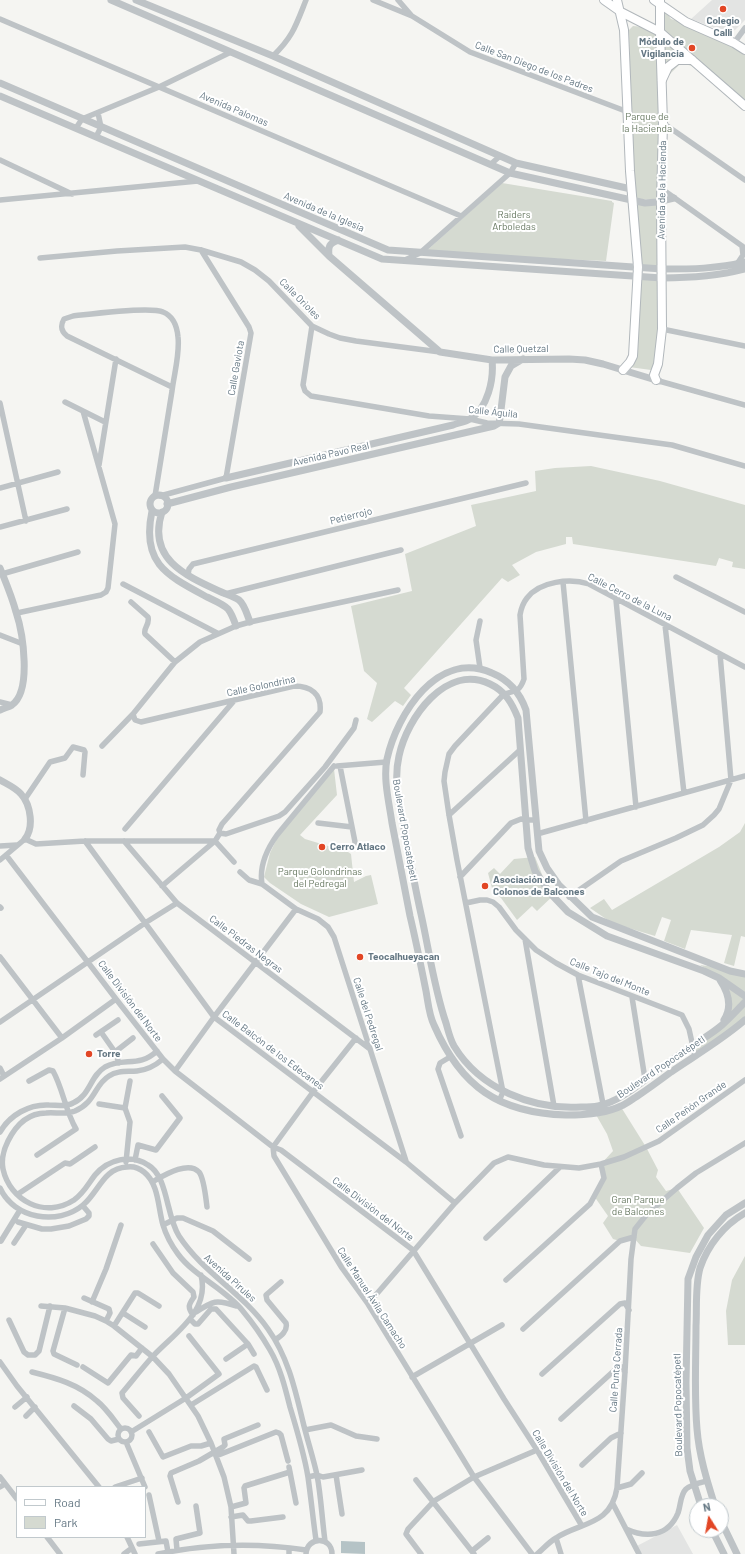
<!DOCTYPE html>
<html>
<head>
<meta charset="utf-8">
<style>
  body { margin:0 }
  #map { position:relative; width:745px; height:1554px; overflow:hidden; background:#f5f5f2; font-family:Barlow,sans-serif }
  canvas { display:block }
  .legend { position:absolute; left:16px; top:1486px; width:130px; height:52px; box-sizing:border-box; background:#fff; border:1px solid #c1c9cd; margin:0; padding:5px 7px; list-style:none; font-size:12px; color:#647783 }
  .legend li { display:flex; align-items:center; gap:8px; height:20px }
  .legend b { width:20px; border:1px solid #c1c9cd }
  .north { position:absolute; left:689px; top:1498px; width:40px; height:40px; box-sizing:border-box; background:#fff; border:1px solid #c1c9cd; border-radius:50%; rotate:349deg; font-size:11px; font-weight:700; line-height:16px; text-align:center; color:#647783 }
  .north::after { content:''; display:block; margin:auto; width:14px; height:18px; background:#e24625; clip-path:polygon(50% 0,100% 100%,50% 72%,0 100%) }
</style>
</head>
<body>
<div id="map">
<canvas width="745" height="1554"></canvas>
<ul class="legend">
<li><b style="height:5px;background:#fff"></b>Road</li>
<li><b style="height:11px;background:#d5dad1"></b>Park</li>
</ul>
<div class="north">N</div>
</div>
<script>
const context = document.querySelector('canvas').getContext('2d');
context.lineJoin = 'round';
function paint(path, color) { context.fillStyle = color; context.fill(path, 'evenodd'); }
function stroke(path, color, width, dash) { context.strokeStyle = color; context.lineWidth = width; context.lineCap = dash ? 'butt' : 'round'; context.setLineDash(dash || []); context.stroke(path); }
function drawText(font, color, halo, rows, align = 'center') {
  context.font = font + ' Barlow,sans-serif'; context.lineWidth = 4; context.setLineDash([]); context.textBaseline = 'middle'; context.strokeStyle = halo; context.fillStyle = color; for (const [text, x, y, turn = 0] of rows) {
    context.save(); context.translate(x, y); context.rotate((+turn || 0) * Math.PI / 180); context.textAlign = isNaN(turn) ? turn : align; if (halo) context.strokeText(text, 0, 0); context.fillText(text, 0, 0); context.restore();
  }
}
paint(new Path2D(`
  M712,0H745V20L735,30L728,33L691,19Z
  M677,1525L693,1554H639L635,1547Z`), '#e3e4e3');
paint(new Path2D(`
  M661,5L671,19L685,23L745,52V108L692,66L681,63L664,80Z
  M633,26L644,27L659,33L660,200L632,199L629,30Z
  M502,183L612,201V202L614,203L606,261L424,253Z
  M632,201L660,203L661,268L638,266Z
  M639,279L661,280V329L653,368L651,370L629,367L635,360L638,353Z
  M591,466L660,481L745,505V569L732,567L733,562L719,558L716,566L573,544L572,537H566V544L536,552L512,565L520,575L508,582L502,578L404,688L411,695L403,706L395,701L372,722L367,719L377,683L364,671L351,606L412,591L405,554L476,526L471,505L536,491L535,471L555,468Z
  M334,769L337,795L300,835L305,839L348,852L351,854L354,882L366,876L371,875L378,904L329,917L301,904L270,883L264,877L270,853L281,830Z
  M745,823V937L741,936L734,966L724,963L732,935L691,930L685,949L664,941L671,920L662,917L655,936L612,923L590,908L604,899L612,910L719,847L740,832Z
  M535,857L545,882L555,894L537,911L532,906L517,920L501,898L493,892L488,873L494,868L500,874L514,859Z
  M700,965L722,968L745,974V1023L696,1054L695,1045L721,1027L731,1002L719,977Z
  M621,1107L646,1147L658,1170L656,1177L666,1191L677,1188L704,1228L690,1253L641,1246L633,1237L620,1241L613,1239L603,1223L608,1216L594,1196L604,1178L601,1164L613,1151L607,1134L595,1113Z
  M745,1256V1345H728L726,1311L732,1280Z`), '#d5dad1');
paint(new Path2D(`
  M341,1541L365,1542V1554L341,1553Z`), '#b5c3c6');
const secondary = new Path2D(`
  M604,0L621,12L660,32L745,106
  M617,0L624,30L630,171L638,267L633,356L630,362L623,370
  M654,0L686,22L734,43L745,50
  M656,380L654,375L658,364L662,329L661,201L663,123L660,32V0`);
const primary = new Path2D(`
  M662,80L668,67L677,60H692`);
stroke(secondary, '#b1b7bb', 10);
stroke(primary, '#b0b5b9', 10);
stroke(new Path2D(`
  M373,0L412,16L470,52L628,112
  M398,0L411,15
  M0,19L461,216
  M734,43L745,28
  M273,56C293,37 296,25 306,0
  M663,123L745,180
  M76,128L82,119L159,87L231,52
  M96,137L101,127L98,113
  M0,160L72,194
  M491,164L500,156
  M662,189L745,248
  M0,200L198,181
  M40,258L117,251L185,247L201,250L241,262L255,270L269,281L312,326L329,334L340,338L356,341L440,352
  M405,260L420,253L510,173L516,163
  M737,264L743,255L742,246
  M312,326L303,385L305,391L311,396L429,416L470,419L487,423L519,424L672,445L745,466
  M662,329L745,346
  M659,381L745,405
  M65,402L105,422
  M0,403L26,521
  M99,465L116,359
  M0,488L58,472
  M155,496C161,461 166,426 172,391C174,374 180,354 178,337C177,326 173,316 163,312C150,306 91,314 73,316L64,319C60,326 61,331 67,336L172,387
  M160,496L226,478L250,339L251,333L249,327L201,250
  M0,527L67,509
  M2,574L78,552
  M188,575L189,569L193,564L526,483
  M676,577L745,612
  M563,582L586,821
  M123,584L217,633
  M225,594L401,550
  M616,600L636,807
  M131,602L148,617C150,625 143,628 145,634L175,662
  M17,613L101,595L106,592L108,588L115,524L83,411
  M480,621L476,640L480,668
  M665,625L684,793
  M0,635L23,644
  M0,702L12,705
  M133,714L135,720L141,722L294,686C311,686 322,694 320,712L222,824L219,830L220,833L215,841L162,886
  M102,746L133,714L175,662L200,642L236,626L250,622L398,590
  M337,766L386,762
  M340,766L356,847
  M25,799L50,762L65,758L73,747L84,750L85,752L83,775
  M449,815L520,750
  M318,823L352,827
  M125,829L233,702
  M220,833L226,834L279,816L285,812L325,767L354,728L356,720
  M537,834L745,776
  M85,841L214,1017L406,1162L455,1203
  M124,841L177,903L370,1049
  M0,846L17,845
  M6,855L116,999L163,1059L175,1071L273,1147L281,1150L413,1250L504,1399L537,1450L582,1526
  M0,860L25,839L36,844L85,841H215L234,862
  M240,872L249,880L262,884L296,909L318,919L328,927L334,937L406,1161
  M460,877L511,823L521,819L526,820H536
  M262,884C259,866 267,849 277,835L334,766
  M569,897L621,861L676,838L703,825L714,815L719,809L731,780L720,654
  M466,903L480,900H487L493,902L499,907L516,930L536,950L556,963L578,975L682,1015L689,1029L695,1056
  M0,907L1,908
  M525,939L554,1106
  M0,957L62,1038
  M578,975L604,1109
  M632,997L645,1079
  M0,1022L145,923L177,903
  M101,1032L115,1052L119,1063
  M96,1035L118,1020
  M356,1038L313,1092L273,1147L274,1156L342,1268L368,1304L474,1477L532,1554
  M115,1052L133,1038
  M450,1057L440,1063L438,1069L461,1136
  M163,1059C156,1065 148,1070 137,1071C127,1072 118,1070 109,1076C94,1085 96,1102 75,1111C65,1115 56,1112 46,1113C28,1113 16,1125 8,1141C4,1149 1,1159 3,1169C10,1201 45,1219 74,1200C84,1193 88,1184 95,1175C108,1159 131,1154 148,1165C168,1176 166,1216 179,1236C204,1274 242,1292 268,1329C288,1357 295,1389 303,1422C307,1439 313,1457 317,1475C321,1496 322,1519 325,1541
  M0,1068L4,1076
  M175,1071L214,1017L296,909
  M0,1079L62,1038L116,999
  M29,1081L49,1070L53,1071C63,1089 65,1110 76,1129L37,1155
  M499,1101L503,1092L457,860L449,815L444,781L445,772L449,754L455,746L504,694C516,691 520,691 524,679L520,615C521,609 523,603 527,598C540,581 570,578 589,584L745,667
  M99,1104L125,1108
  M0,1132C10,1115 29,1104 49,1105C57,1105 66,1107 73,1103C90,1096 90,1076 105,1067C124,1057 139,1068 157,1051
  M135,1160L138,1145L156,1150L180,1118L162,1096
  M126,1162L130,1122L125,1108L130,1081
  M152,1182C163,1176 188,1160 199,1172C204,1178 206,1199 207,1207
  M0,1188C14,1219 58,1226 83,1205C99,1192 103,1168 127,1167C133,1166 139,1168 144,1172C159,1184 158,1208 163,1225C166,1235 172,1246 178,1254C194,1276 225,1289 242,1310C252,1322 262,1336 270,1350C280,1367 285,1387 290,1407C297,1430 304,1453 308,1477C311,1498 313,1519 316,1540
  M18,1194L65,1163L70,1164L95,1147
  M18,1222L42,1229H51L69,1226L86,1219L89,1216V1213L83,1206
  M163,1225L177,1218H183L213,1231L249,1259
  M486,1238L560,1167
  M0,1240L1,1241L20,1210
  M14,1243L26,1225
  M153,1244L173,1273L193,1292L194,1297C189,1304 187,1307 193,1315
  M506,1280L590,1204L604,1178L601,1164
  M84,1298L109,1309L110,1313L106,1321
  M92,1302L106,1269L121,1225
  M368,1304L455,1203L494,1163L508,1157L544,1165L579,1168L601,1164L624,1157L659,1141L745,1080
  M41,1306L65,1308L95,1316L106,1321L114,1326L153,1357L169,1374L198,1416L211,1443L224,1477L231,1507L234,1554
  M65,1308L53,1351L54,1354L77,1365
  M196,1312C213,1301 216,1299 236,1306
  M123,1313L145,1327
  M190,1319L195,1324H198L211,1309H216L248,1344L254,1354
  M9,1320L24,1352L28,1355H35L39,1351L50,1306
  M114,1326L135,1293H138L159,1306
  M523,1329L620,1241L634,1237
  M275,1340C281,1336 288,1331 286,1323L267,1300L266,1295L281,1282
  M226,1359L248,1344
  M0,1362L17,1386L99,1487
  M83,1367L108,1383L131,1355L136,1356L142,1348
  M32,1372C56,1378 78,1384 97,1401C106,1408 114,1420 121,1429
  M542,1374L620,1304L625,1303L629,1310
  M412,1377L502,1325
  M191,1405L254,1366L256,1367L267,1390
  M74,1406L91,1419L108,1439L111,1441L119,1439
  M15,1407L27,1397
  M26,1416L35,1407
  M139,1416L123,1398L122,1393C133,1380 143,1367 154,1355C176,1332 210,1311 201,1275
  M561,1419L617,1368L622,1367L625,1372
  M118 1435a7 7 0 1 1 14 0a7 7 0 1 1-14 0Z
  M305,1430L331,1425L356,1436L377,1439
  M131,1432L186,1398L219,1374L189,1336
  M149,1432L163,1457L191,1446H201L211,1443
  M126,1442L145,1487
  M216,1456L276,1432L279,1433L281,1435L288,1461
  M582,1465L611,1438L621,1433
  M289,1467L296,1503
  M336,1475L342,1514
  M0,1477L17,1499
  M308,1477L317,1475L323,1477L362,1470
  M416,1480L474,1554
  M0,1487L5,1484
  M115,1487L142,1478
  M617,1488L631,1484L642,1473
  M149,1495L159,1541
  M178,1502L170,1476L171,1473L199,1461L223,1447L225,1445L224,1439L258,1425
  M613,1504L639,1554
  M231,1507L246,1503L244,1488L245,1486L290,1472
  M231,1517L243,1515L248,1521H251L283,1517
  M626,1529C646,1538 668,1537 678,1513C681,1505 680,1495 686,1489C692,1484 699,1483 707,1481
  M47,1537L60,1554
  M127,1537L135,1554
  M556,1538L561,1554
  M139,1544L166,1541L168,1552
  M177,1550L176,1539L200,1533L196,1506
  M472,1551L488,1538
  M124,1554L132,1548
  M158,1554C206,1544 258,1543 306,1550
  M289,1554V1548
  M306,1554C307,1536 332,1536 332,1554
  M421,1554L406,1534L408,1529L434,1501L474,1477L537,1450
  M537,1554C543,1549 549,1542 556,1538C580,1522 611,1526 617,1488L625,1372L631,1259L635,1229L647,1214L677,1188L696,1173L745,1143`), '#bec3c6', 5.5);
stroke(new Path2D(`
  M111,0L510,173L645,203L657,202L674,198
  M136,0L273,56L516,163L631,189
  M0,83L388,250L662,269C690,269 718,269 745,262
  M0,96L382,259L662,278C690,278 718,276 745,269
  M299,226L329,256L440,352L492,360L569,359L585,360L603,364L659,381
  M329,256C328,246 329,244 338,240
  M226,478L453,425C458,423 465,422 470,419C488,408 494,379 492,360
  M150 504a9 9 0 1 1 18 0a9 9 0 1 1-18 0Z
  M167,504L231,487L494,426L499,423L500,418L505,377L511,366L523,359
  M152,511C141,563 166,575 207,597C213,600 223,604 228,609C232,614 234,620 236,626
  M162,512C147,558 184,575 219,591C225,594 233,596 239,600C245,605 247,615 250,622
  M0,568C6,583 12,597 16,612C23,633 32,691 12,705C9,707 4,708 0,710
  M0,780C7,784 16,788 21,794C31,805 34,828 25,839
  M745,974L730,971L592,917L559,885L547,868L539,851L526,710C520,693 509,680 492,673C438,649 397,714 387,759C383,779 389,802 392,823C398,854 404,885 410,916C416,941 421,966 426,991C428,1002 429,1015 434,1025C461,1087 499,1113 566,1115C582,1115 607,1113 621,1106C626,1104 631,1100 636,1097C648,1089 659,1081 671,1072C696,1055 722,1040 745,1020
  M720,980C728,992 733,1006 724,1020
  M745,996L719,978L704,971L607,936L568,912L550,893L535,871L528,848L518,718C512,703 505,691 490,684C446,663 407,718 399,756C393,782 400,808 405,833C410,860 415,887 421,914C429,950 434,988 446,1023C448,1030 450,1039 454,1046C480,1089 533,1110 581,1107C587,1107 593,1107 598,1106C619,1102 638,1085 654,1073C668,1063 681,1053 695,1044C704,1038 714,1032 722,1025C730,1018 737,1010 745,1002
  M701,1506L690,1471L687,1448L686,1383L688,1279L696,1257L708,1235L726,1215L745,1203
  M715,1506C707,1481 699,1455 697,1429C694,1395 696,1360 696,1326C697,1307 695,1286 700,1268C708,1245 724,1225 745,1213
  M721,1521L737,1554
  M712,1530L724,1554`), '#bec3c6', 7);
stroke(secondary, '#fff', 8);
stroke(primary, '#fff', 8);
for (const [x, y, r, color] of [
  [723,9,4,"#e24625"],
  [692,48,4,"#e24625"],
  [322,847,4,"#e24625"],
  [485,886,4,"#e24625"],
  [360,957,4,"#e24625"],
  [89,1054,4,"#e24625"]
]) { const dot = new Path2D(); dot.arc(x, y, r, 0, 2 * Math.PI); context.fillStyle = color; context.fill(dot); stroke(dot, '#fff', 1.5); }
drawText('bold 10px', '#647783', '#fff', [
  ["Colegio",723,21,"center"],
  ["Calli",723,33,"center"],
  ["Módulo de",684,42,"right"],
  ["Vigilancia",684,54,"right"],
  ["Cerro Atlaco",330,847],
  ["Asociación de",493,880],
  ["Colonos de Balcones",493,892],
  ["Teocalhueyacan",368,957],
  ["Torre",97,1054]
], 'left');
drawText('10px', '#647783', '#fff', [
  ["Calle San Diego de los Padres",534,67,21],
  ["Avenida Palomas",234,109,23],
  ["Avenida de la Hacienda",662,190,-89],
  ["Avenida de la Iglesia",324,212,23],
  ["Calle Orioles",300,299,45],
  ["Calle Quetzal",521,349,-1],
  ["Calle Gaviota",236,368,-80],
  ["Calle Águila",493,412,6],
  ["Avenida Pavo Real",331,454,-13],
  ["Petierrojo",351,516,-14],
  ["Calle Cerro de la Luna",630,597,27],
  ["Calle Golondrina",261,686,-12],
  ["Boulevard Popocatépetl",405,830,80],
  ["Calle Piedras Negras",246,944,37],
  ["Calle Tajo del Monte",610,977,22],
  ["Calle División del Norte",130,1001,53],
  ["Calle del Pedregal",368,1014,72],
  ["Calle Balcón de los Edecanes",273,1050,37],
  ["Boulevard Popocatépetl",661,1067,-34],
  ["Calle Peñón Grande",691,1107,-35],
  ["Calle División del Norte",373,1209,37],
  ["Avenida Pirules",230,1278,42],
  ["Calle Manuel Ávila Camacho",372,1298,57],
  ["Calle Punta Cerrada",616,1370,-86],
  ["Boulevard Popocatépetl",678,1405,-91],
  ["Calle División del Norte",560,1473,59]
]);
drawText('10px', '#697a63', '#fff', [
  ["Parque de",647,117],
  ["la Hacienda",647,129],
  ["Raiders",514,215],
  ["Arboledas",514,227],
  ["Parque Golondrinas",320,872],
  ["del Pedregal",320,884],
  ["Gran Parque",638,1200],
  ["de Balcones",638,1212]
]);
</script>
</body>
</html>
